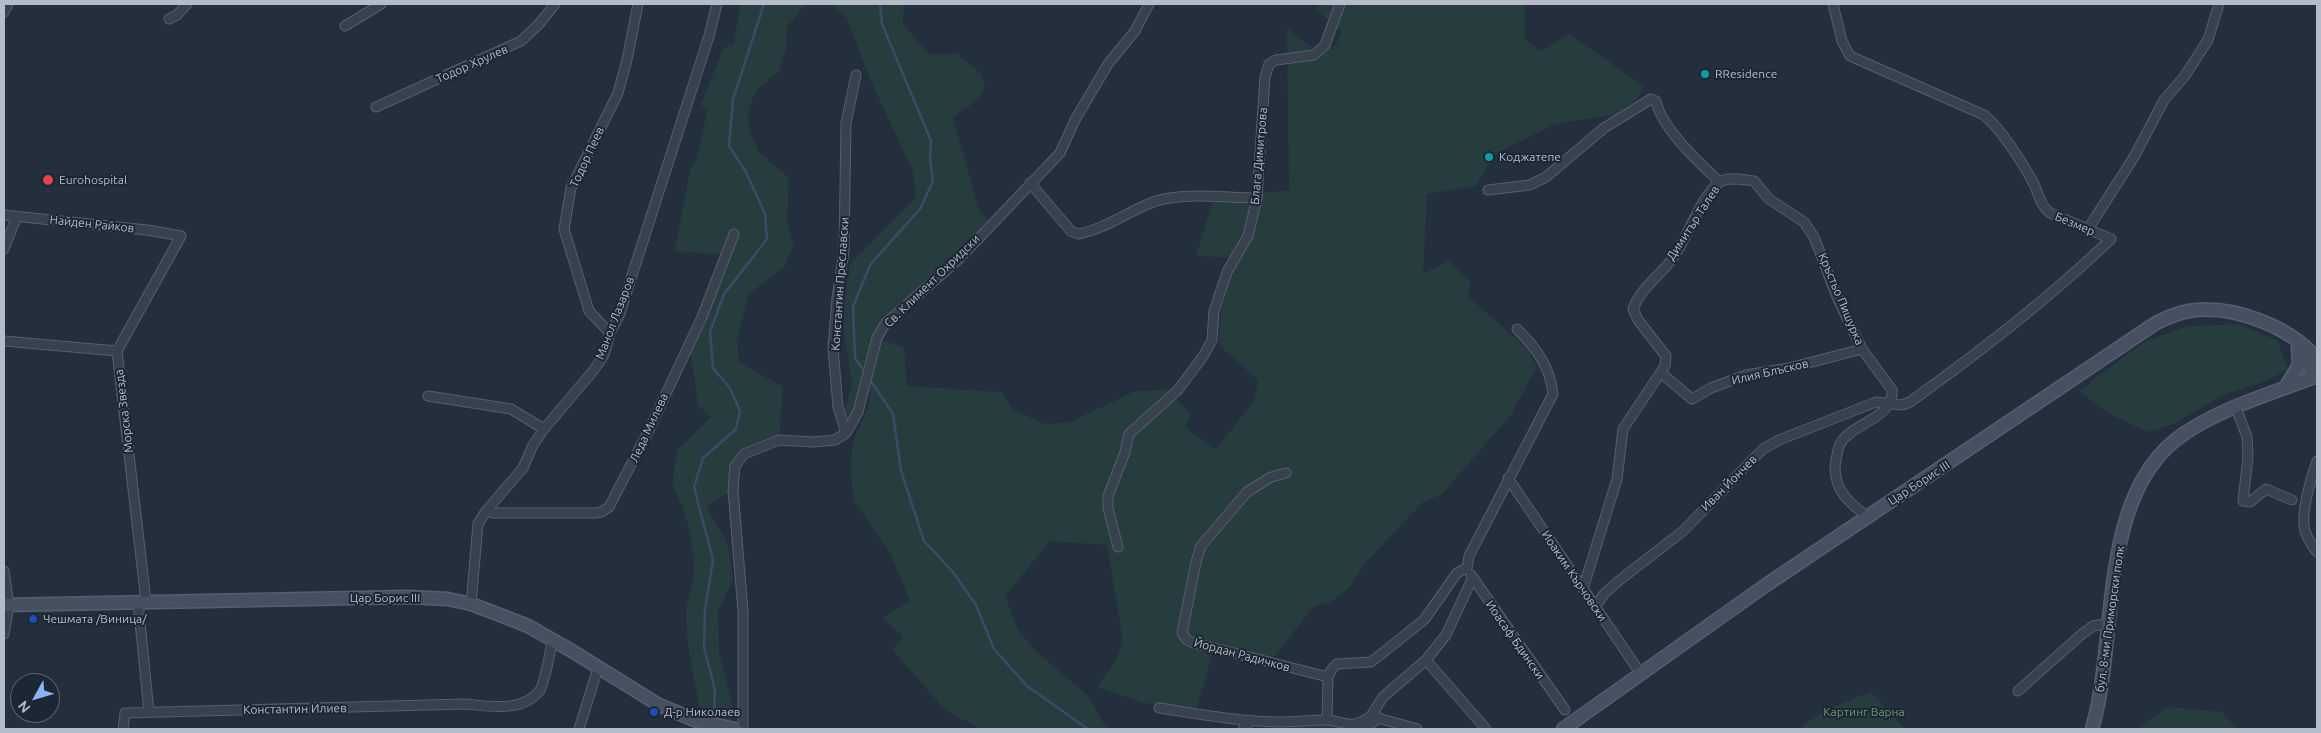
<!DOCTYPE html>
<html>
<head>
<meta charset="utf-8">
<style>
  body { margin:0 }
  #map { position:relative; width:2321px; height:733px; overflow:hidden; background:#242f3e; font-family:Ubuntu,sans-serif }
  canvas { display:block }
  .frame { position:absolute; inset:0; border:5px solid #b4bcc9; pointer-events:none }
  .north { position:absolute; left:10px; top:673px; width:50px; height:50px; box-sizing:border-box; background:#1d2633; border:1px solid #59626f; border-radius:50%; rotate:231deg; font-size:14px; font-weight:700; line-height:20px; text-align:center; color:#b4bcc9 }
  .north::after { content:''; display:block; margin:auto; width:18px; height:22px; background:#8ab4f8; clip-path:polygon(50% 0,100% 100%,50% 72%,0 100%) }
</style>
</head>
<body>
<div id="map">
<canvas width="2321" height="733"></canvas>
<div class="frame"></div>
<div class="north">N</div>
</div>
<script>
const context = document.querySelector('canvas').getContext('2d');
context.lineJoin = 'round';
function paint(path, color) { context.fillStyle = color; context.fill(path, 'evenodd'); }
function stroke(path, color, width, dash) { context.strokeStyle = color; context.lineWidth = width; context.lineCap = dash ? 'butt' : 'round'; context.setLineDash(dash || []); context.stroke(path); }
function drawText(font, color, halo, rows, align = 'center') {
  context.font = font + ' Ubuntu,sans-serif'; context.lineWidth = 4; context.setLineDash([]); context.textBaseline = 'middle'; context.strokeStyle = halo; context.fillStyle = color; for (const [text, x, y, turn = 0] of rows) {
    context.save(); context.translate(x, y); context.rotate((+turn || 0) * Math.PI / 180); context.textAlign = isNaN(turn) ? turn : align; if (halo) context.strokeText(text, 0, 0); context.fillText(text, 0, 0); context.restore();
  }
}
paint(new Path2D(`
  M740,4H806L787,27L786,49L779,71L756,91L748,110L750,132L759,152L789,178L787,222L794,245L784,267L749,294L737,342L739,362L783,387L779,440L763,445L735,466L733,490L706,506L728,545L733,580L718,611L719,653L732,703L730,722L701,715C695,682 687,650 686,616C686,600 694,585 694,570C694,542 686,509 672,485L677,450L711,417L698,405L689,340L725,255L675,251L690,170L697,158L707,112L701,104L723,49L734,44Z
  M832,4H904L903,24L929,54H958L981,74L985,86L979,99L953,117L979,210L991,223L885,324L852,426L844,414L852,383L844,333V297L850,264L916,197L912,169L869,77L847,18Z
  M1318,4H1525V40L1541,51L1569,34L1644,86L1637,99L1618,114L1555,124L1495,154L1476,186L1427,194L1423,274L1449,261L1471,282L1468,296L1525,347L1537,366L1511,415L1441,495L1424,501L1365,563L1349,588L1332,601L1314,606L1273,658L1214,647L1197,708L1144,703L1097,687L1116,660L1123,641L1107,545L1050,541L1005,596L1017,629L1036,651L1089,697L1105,726L1113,729H981L946,711L893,650L903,637L883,618L910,601L890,553L854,501L850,463L854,439L869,406L873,364L881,340L904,347L907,386L1001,392L1013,410L1045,424L1070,422L1136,391L1169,390L1191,415L1185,427L1215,450L1254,401L1258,380L1219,345L1221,312L1235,258L1196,256L1214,198L1289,190L1287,28L1317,52L1335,46L1342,32L1316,10Z
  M2238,324L2277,340L2288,369L2265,381L2226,394L2171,425L2148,432L2109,414L2079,391L2144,342L2188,326Z
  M1871,692L1905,729H1801C1819,710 1847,701 1871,692Z
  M2167,707L2222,712L2237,729H2138Z
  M1297,721L1368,723L1369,729H1291Z`), '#263c3f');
stroke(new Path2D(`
  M866,374L855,358L853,307L870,265L920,209L933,181L930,159L931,141L882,24L880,4
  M869,378L893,414L901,471L924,541L953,572L976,605L994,649L1027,686L1088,729
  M714,712L715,690L704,647L705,610L713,560L694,487L703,458L736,429L740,411L730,388L713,368L710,332L724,294L767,239L765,214L746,172L729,146L733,99L764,4`), '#394c67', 2.5);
const street = new Path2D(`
  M4,12L8,4
  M169,19L177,15L187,4
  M345,26L381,4
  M376,107L521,41L539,24L555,4
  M1030,183L1071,231L1078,234C1106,229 1130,210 1156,201C1185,192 1226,198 1257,198
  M1488,190L1530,185L1546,177L1604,128L1651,99L1656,101C1661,127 1700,164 1720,182
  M4,215L147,230L181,236L117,351L146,601
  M2088,229L2134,157L2164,100L2184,77L2208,40L2219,4
  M4,249L17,216
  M610,333L589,311L564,229L571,188L618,93L627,60L638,4
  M4,341L117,351
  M1661,373L1692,399L1711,388L1746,375L1789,368L1862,349
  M428,396L511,409L544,429
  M2236,408L2247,437L2248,457L2243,501L2250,502L2266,489L2292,500
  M846,433L838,407L833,348L837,298L844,251L846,123L856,75
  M2317,461C2311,477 2300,515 2305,531C2308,539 2312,546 2317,552
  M1286,473L1271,477L1247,492L1201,546L1196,562L1182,633L1187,640L1194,643L1328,677
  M1508,478L1641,674
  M486,511L493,513H594L601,512L609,507L649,430L702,317L734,234
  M1118,547L1108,508V496L1125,452L1129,434L1178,390L1204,355L1212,340L1214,311L1227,272L1248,236L1257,198L1265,77L1269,64L1276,60L1314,55L1325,45L1340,4
  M1467,568L1469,556L1553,394C1550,366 1536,348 1517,329
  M4,571L9,605L4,634
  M1471,575L1565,710
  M1583,589L1617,479L1623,429L1665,366L1666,356L1638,320L1633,309C1641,287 1660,276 1673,258C1688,238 1700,196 1720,182C1728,176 1744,180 1754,181L1769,199L1804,222L1814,237L1837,297L1862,349L1892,390C1894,419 1851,423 1840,444C1837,451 1836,460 1835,467C1835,491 1849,503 1868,517
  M138,602L149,712
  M471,604L478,524L486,511L523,468L533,445L544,429L593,371L604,355L610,333L619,316L709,36L717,4
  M1595,607L1604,594L1621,579L1683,531L1763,449L1779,440L1876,402L1902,405L1910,402C1982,350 2047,300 2111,239L2050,213C2039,204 2039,194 2033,182C2022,162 2002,130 1984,115L1850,56L1842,41L1833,4
  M1426,660L1486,729
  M2018,691L2082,634L2093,626L2109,623
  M1159,708C1199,714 1241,722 1281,722C1296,722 1310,720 1324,720C1346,720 1348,732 1371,716L1417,729
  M1371,716L1383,697L1426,660L1446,635L1472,579
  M1327,720L1328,677L1332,669L1337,664L1371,662L1424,620L1457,573L1467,568
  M123,729L125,713L465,704C489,706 523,713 540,690C545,683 550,650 553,640
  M579,729L598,668
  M743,729V611L733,490L735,466L744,454L779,440L813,442L835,440L846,433L858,412L877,338L885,324L960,258L1060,153L1075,120L1108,64L1135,31L1149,4
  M1243,729L1251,720
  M1362,729L1380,718`);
const secondary = new Path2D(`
  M2299,348L2315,377
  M2285,388L2299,365L2298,347
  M4,605L407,597L448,599L471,604L500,615L528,626L572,651L659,705L697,721L735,729
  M1563,729L1766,585L2156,323C2166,318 2177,313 2189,311C2231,304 2290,326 2317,359
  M2092,729C2119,638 2096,491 2185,433C2224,407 2273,393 2317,376`);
stroke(street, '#565f6c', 11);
stroke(secondary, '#565f6c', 15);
stroke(street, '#38414e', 9);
stroke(secondary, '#465061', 12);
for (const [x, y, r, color] of [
  [1705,74,5,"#0f9aa8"],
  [1489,157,5,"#0f9aa8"],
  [48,180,6,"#e0444e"],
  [33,619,5,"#1a4fb4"],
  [654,712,5,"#1a4fb4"]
]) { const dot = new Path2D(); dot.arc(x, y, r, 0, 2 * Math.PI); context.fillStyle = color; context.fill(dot); stroke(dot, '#1d2633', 2); }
drawText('12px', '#b4bcc9', '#1d2633', [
  ["Тодор Хрулев",472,64,-24],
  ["Блага Димитрова",1259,156,-85],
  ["Тодор Пеев",587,157,-65],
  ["Димитър Талев",1693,223,-57],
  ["Найден Райков",92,224,6],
  ["Безмер",2075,224,23],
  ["Св. Климент Охридски",932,281,-44],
  ["Константин Преславски",840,284,-86],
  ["Кръстьо Пишурка",1841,299,67],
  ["Манол Лазаров",615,318,-69],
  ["Илия Блъсков",1770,372,-13],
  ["Морска Звезда",124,411,-97],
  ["Леда Милева",649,428,-65],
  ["Иван Йончев",1729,483,-45],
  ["Цар Борис III",1919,483,-33],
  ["Иоаким Кърчовски",1574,576,56],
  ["Цар Борис III",385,598],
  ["бул. 8-ми Приморски полк",2110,619,-82],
  ["Иоасаф Бдински",1515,640,55],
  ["Йордан Радичков",1242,655,15],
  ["Константин Илиев",295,709,-1]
]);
drawText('12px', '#b4bcc9', '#1d2633', [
  ["RResidence",1715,74],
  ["Коджатепе",1499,157],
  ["Eurohospital",59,180],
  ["Чешмата /Виница/",43,619],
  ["Д-р Николаев",664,712]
], 'left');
drawText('12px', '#6b9a76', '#1d2633', [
  ["Картинг Варна",1864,712]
]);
</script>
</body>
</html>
